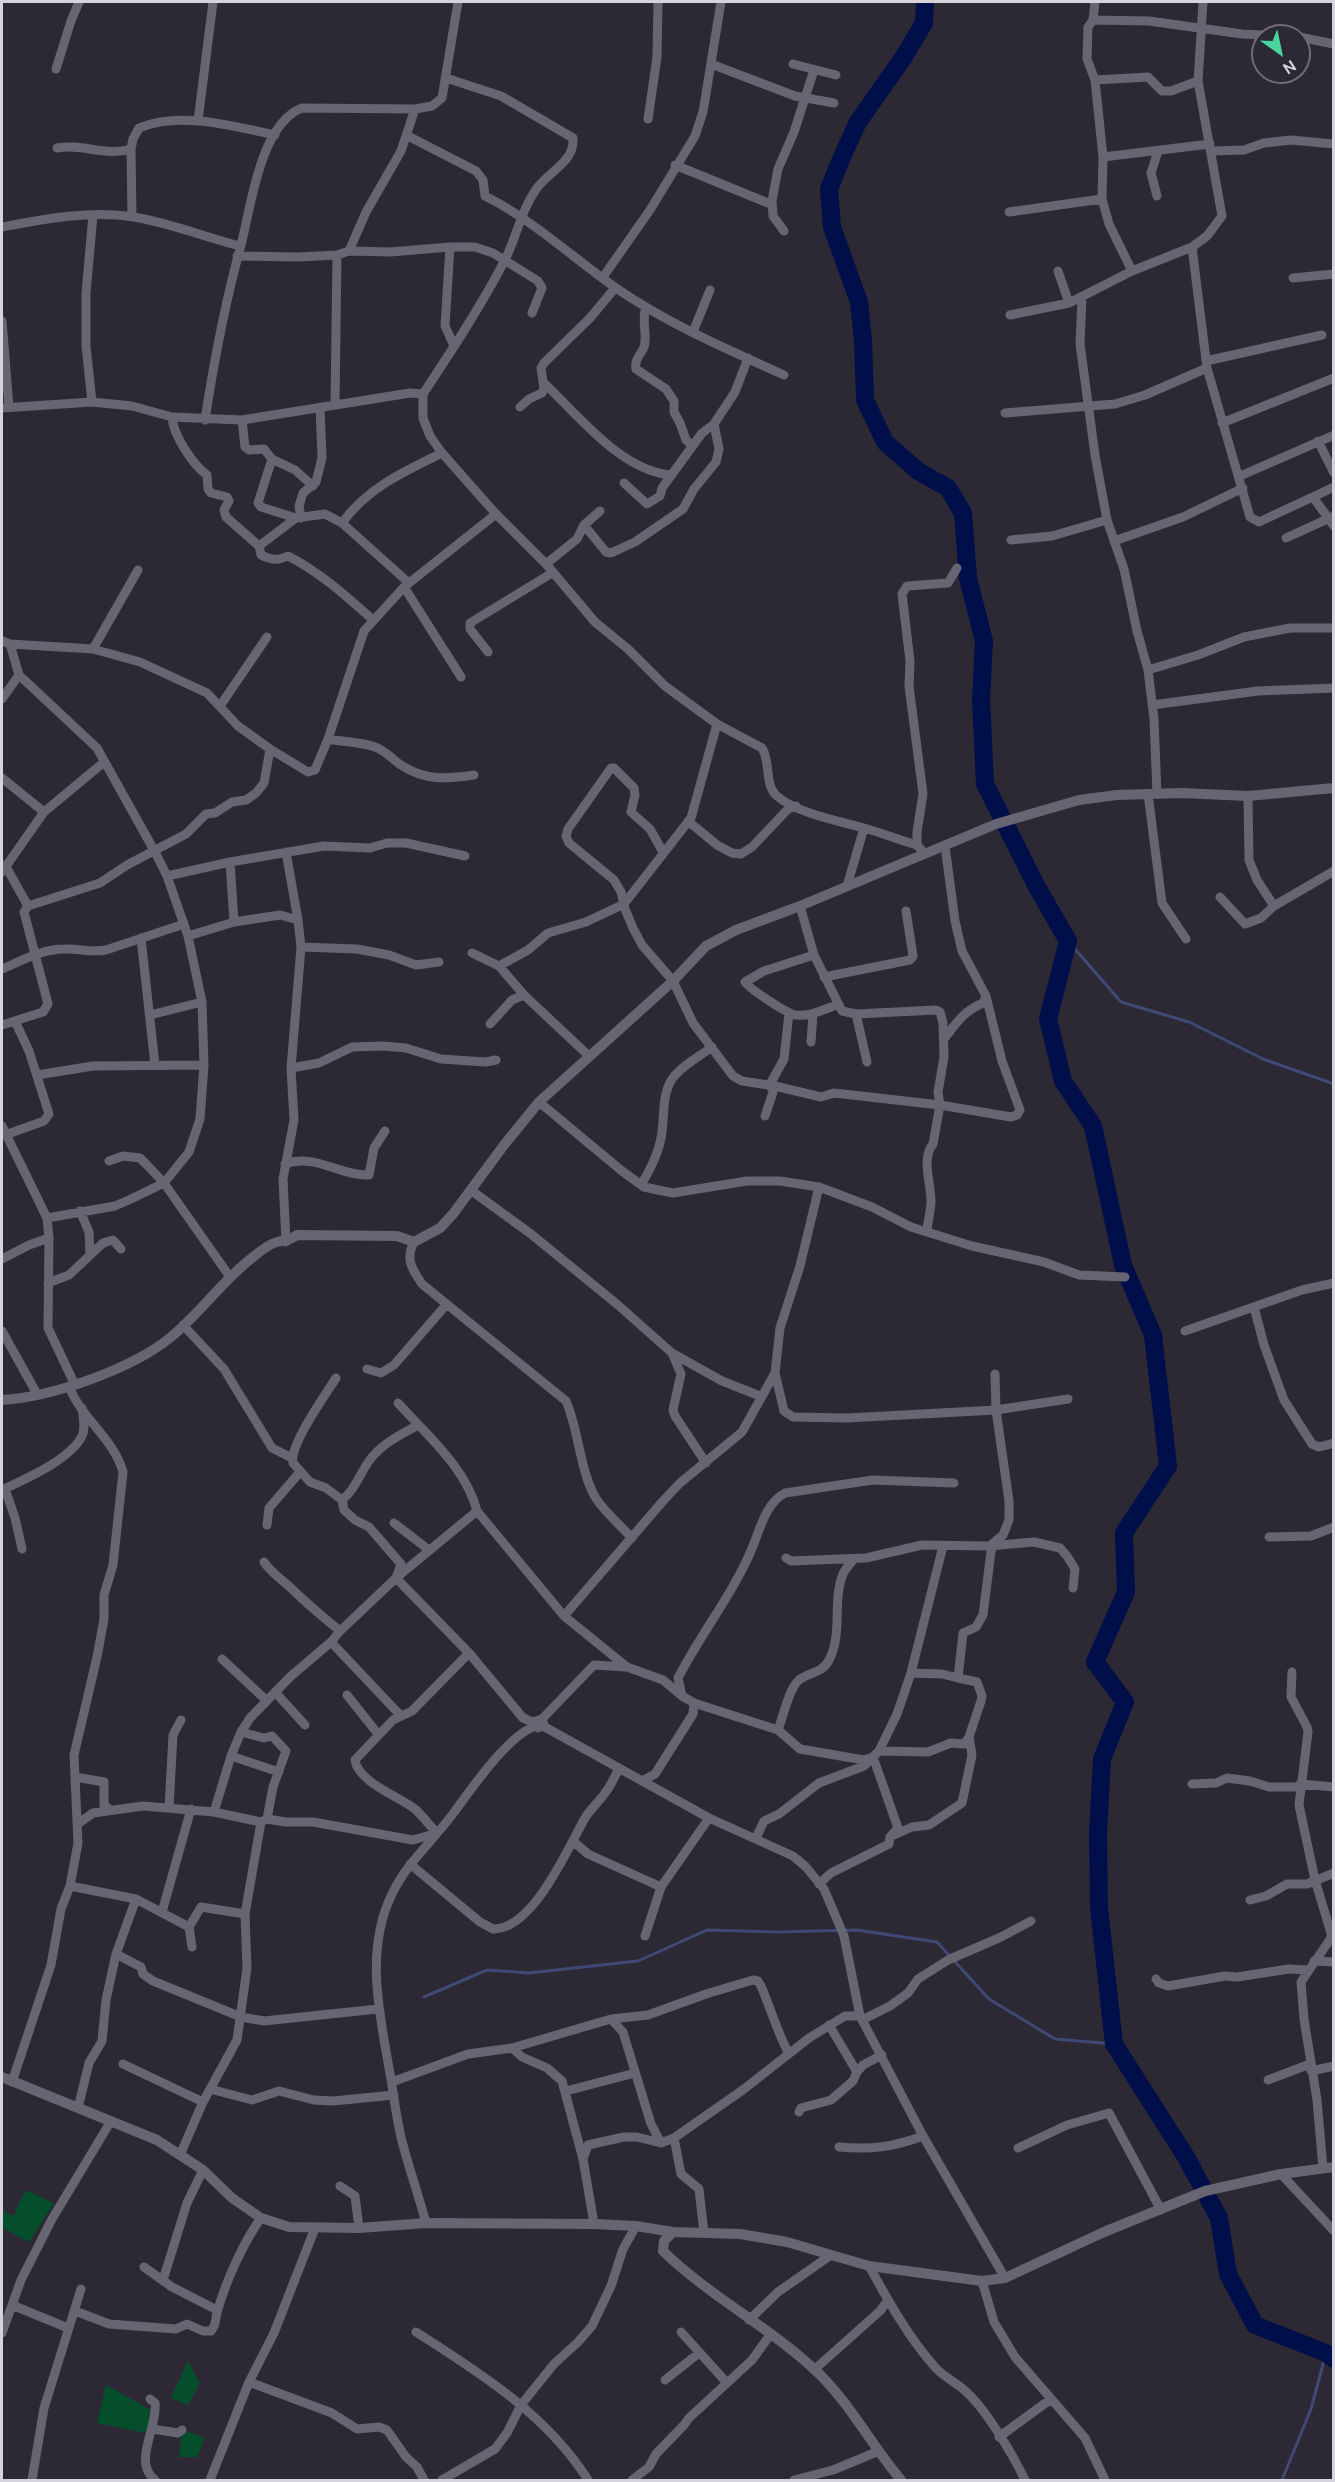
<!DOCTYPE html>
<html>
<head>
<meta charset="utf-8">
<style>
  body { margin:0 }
  #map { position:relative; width:1335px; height:2482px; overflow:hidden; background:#2c2934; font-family:Ubuntu,sans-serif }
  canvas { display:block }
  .frame { position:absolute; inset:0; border:3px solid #d5d3db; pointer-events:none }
  .north { position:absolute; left:1251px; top:24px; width:60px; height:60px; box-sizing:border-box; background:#2c2934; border:2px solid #706d77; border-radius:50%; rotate:147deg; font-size:16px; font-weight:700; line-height:24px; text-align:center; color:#d5d3db }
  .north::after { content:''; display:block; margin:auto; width:21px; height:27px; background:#4ad49c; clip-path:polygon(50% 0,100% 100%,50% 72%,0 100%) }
</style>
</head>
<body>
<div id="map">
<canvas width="1335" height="2482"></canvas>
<div class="frame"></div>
<div class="north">N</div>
</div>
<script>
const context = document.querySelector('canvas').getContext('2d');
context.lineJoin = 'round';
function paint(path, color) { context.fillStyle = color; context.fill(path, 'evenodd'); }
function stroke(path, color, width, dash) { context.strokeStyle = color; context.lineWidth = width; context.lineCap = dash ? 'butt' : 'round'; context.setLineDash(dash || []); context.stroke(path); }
paint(new Path2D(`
  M25,2190L54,2203L29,2242L2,2228V2211L14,2216Z
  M188,2361L200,2383L188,2405L171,2398Z
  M106,2385L151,2410L146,2433L97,2423Z
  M182,2430L205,2438L197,2457H179Z`), '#044e2c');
stroke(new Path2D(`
  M1068,941L1121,1002L1189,1022L1263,1059L1334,1084
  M424,1997L487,1970L529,1973L638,1961L707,1930L777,1932L857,1930L937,1942L989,1999L1055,2039L1114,2044
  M1282,2480L1311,2409L1326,2353`), '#404975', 3);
stroke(new Path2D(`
  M925,2L924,23L903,58L858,122L842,157L829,189L832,227L859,302L863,340L865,400L885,442L918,471L948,488L963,513L968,578L984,641L981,700L985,784L1037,887L1068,941L1048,1019L1063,1081L1093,1126L1123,1265L1153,1335L1168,1466L1124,1533L1126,1592L1095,1662L1125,1702L1102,1759L1098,1833L1099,1908L1114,2044L1186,2157L1219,2218L1228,2274L1255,2325L1326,2353L1334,2359`), '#000e49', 18);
stroke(new Path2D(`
  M1095,2L1093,20L1088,27L1087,59L1095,80L1103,157L1102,199L1109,224L1132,271
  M1093,20L1149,21L1242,34L1285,36
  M1299,37L1334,44
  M711,64L795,96L834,103
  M793,64L836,75
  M56,69L71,21L79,2
  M446,78L501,96L573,138C575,162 549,171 537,188C521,210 517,236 505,260C481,306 452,350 423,394V418L430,436L442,453L496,514L546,564L595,622L628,649L665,686L717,724L762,748C771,762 764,785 777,796C796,813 839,821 864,828C882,833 899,840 917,845L925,854
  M1095,80L1148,77L1162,91H1171L1198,81
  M648,119L657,57L658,2
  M198,121L213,2
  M408,136L476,171L483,180L485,196C533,220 573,258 616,288C668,324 727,349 784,375
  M57,148C82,143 106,157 131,149L133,139L139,128C180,111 233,126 275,135
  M131,149L132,217
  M1211,151L1244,150L1264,143L1291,140L1334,144
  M1103,157L1210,144
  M675,165L768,203L772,201
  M1157,196L1151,173L1158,151
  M1009,212L1102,199
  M2,227C44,219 90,210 134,217C170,223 205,237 240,246
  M784,231L773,216L772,201L778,169L794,132L814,70
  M450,247L445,326L454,346
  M1192,247L1207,368L1250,517L1259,522L1334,487
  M349,251L366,212L401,151L415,109
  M237,256L298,257L337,255L349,251L390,252L450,247H475L493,253L538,281L542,288L532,313
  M1058,271L1069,303
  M603,277L650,210L695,136L703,112L721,2
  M1293,278L1334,274
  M1082,298L1080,344L1095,455L1107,520L1124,569L1137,631L1148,670L1154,719L1157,794
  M646,307C641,322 648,335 644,347C641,355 634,359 636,369L666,389L674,401V412L680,423L686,440L692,445
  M1010,315L1069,303L1132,271L1192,247L1207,236L1222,216L1198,81L1203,2
  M2,321L9,407
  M693,332L710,290
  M1206,361L1322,335
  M543,382C578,415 621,471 671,475
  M92,402L86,346V293L93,215
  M335,405L337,255
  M520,407L529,399L542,393L544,388L541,368L544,363L590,318L615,288
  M2,408L92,402L132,406L172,417L242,420L410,393L423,394
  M1005,413L1115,404L1145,395L1207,368
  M172,417C173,435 193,465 207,475L208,489L211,493L227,497L229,501L224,510L226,517L259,546L261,555C271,560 277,561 288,556C321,573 346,596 373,620
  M205,420C214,361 225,303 241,245C251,207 260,124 302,108L415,109L432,106L442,98L458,2
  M242,420L245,447L249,450L264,449L272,459L295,470L313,486
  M1222,423L1334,378
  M1318,441L1334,473
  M272,459L258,503L261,507L296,518
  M1240,476L1334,435
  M624,483L647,504L660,496L662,488L702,433L714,424L735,392L748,358
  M1313,497L1334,526
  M301,518L299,506L303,493L316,482L322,458L320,407
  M342,523C367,488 405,471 442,453
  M584,525L606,552L611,553L635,542L683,509L694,489L716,462L719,449L714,424
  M1286,538L1334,516
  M1011,540L1052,536L1107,520
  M1114,541L1183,517L1243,488
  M259,546L296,518L325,514L342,523L409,583
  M546,564L577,539L584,525L600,511
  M404,587L461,677
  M2,641L10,644L93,649L140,662L207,693L238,726L270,749L308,772L315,770L328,739L364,631L404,587L496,514
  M10,644L19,675L97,748L155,852L167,876L188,936L202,1002L204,1065L200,1119L189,1152L164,1183L131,1199L115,1206L47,1218
  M93,649L138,570
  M488,652L470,629V623L552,573
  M1148,670L1198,655L1244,637L1290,628H1334
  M2,699L19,675
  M1152,705L1258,691L1334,688
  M220,706L267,637
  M328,739C343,742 361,742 375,747C386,751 392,759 401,765C425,781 447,779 474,775
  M2,778L44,812
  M1148,794L1162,903L1186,939
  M1248,796L1249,860L1257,880L1274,906
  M688,821L717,845L732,853L741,854L752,847L788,809L796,806
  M917,845V832L923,794L909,686L910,661L902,594L907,586L948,583L957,568
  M663,852L650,829L631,812L635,795L634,788L614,768H611L568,829L566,836L569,843L614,880L621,892L625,909L633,928L642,945L673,981L693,1023L733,1076L742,1081L775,1086L821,1097L834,1093L940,1105L1011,1117L1017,1115L1020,1110L1002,1061L986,996L962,951L955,921L945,846
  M230,862L234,922
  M5,865L28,906
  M2,872L44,812L103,763
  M167,876L230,862L324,846L370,848L387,843H406L465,856
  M847,886L864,828
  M1220,897L1245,924L1261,918L1274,906L1334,871
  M800,906L814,955L842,1011L856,1014L936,1010L940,1012L943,1023L944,1057L938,1092L940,1105L933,1144C921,1158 931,1183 931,1201C931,1210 928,1220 927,1230
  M188,936L234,922L280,915L298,920
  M141,938L155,1065
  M301,947L357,949L389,955L416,965L439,962
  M472,953L499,966L524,995L589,1056
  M814,955L764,971L745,982C750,989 787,1014 796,1015C810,1017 824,1009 837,1005
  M499,966L528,950L548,933L586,922L624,904L691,818L717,724
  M2,969C21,961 42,949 64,949C78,948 91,953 106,950L184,924
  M824,977L910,960L913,956L906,911
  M856,1014L867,1062
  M150,1015L202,1002
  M490,1024L512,1000L524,995
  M2,1025L43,1012L48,1004L24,912L28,906L100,883L127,865L186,834L206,814L215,813L232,802L246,800L256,793L264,783L270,749
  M944,1039C957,1022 964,1011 983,1003L986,996
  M811,1042L813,1014
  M291,1068L319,1063L352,1047L383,1046L406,1048L441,1059L486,1062L496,1060
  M37,1075L93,1066L204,1065
  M769,1086L784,1059L789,1013
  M539,1102L622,1171L644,1187L673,1193L747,1181H780L819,1187L872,1207L911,1227L972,1246L1044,1262L1079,1275L1125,1277
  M765,1116L775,1086
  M2,1126L47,1218L49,1238L48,1328L75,1385
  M5,1135L44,1121L49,1114L29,1051L15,1021
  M109,1161L123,1156L140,1158L147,1165L164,1183L230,1277
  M285,1164C315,1153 340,1176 369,1175L374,1148L385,1131
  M641,1185C650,1170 658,1155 661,1138C665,1119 661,1096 672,1079C681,1066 700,1056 712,1047
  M819,1187L800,1266L780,1328L775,1373L784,1411L793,1417L847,1418L996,1410L1068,1399
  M472,1191L531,1234L618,1305L672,1353L722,1381L760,1396
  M80,1211L89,1232L90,1254
  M286,1242L283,1179L294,1120L291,1068L301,947L298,920L286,852
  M414,1242C405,1259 412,1269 422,1284L566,1401C579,1430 580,1474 597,1500C606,1513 621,1526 632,1538
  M2,1259L29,1245L49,1238
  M48,1283L69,1275L103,1243L113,1240L121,1249
  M1254,1307L1264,1345L1284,1400L1312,1444L1319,1447L1334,1443
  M183,1325L224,1369L272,1448L292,1458
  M2,1331L37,1394
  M1185,1331L1302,1290L1334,1283
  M672,1353L681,1374L673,1410L675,1416L706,1463
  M367,1369L381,1373L394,1365L446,1305
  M336,1378C326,1394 289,1445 293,1463L310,1482L326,1488L342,1500L344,1510L355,1520L369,1527L401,1564L396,1578L469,1653L523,1718L535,1723
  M398,1403C427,1435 466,1468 477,1511L564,1616L627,1667L663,1680L682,1696L694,1703L778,1730L800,1749L864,1760L873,1757
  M5,1489L15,1518L22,1549
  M2,1490C25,1479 70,1460 82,1436C86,1428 83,1417 82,1408
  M342,1500C355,1490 359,1475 369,1461C381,1444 400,1435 418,1425
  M394,1523L429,1550
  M267,1525L269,1508L300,1472
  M1269,1537L1311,1536L1334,1527
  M786,1558L791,1561L866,1558L922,1545L989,1546L1034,1542L1060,1548L1067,1556L1075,1569L1073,1588
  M264,1562C272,1574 282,1579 292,1589C307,1604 323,1617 340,1631
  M564,1616L663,1501L680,1483L742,1432L775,1373
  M331,1642L401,1716
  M222,1659L266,1700
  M1292,1672L1291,1697L1307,1727L1308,1732L1299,1805L1315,1880L1331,1933V1938L1301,1982L1304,2019L1317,2100L1323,2168
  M911,1673L942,1674L958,1678
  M275,1692L305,1725
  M347,1695L378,1734
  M682,1696L678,1678C701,1633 734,1593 753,1546C760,1528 767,1502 785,1493L873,1480L954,1483
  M542,1719L544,1725L538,1728L536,1724V1721L542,1719L594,1665L626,1667
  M543,1726L709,1818L793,1856L806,1867L824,1889L844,1936L860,2016L923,2136L1005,2278
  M778,1730C783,1717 789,1688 799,1680C809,1672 823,1673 829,1660C843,1634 832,1601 843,1574C845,1569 850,1564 854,1559
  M241,1732L264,1738L272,1736L286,1751L273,1787L267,1819
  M879,1751L928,1752L951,1743L964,1744L969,1737L981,1701L982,1696L977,1682L958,1678L963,1633L976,1627L983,1615L992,1544L1003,1535L1009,1520V1501L996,1410L995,1374
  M231,1756L279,1772
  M75,1777L104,1782V1805L110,1810
  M642,1781L655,1774L693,1714L694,1703
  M1192,1784L1216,1783L1227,1778L1250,1781L1269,1787H1299
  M1300,1784L1334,1787
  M169,1808L173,1735L181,1720
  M214,1812L231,1756L241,1732L250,1718L291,1676L331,1642L340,1631L396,1578L477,1511
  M79,1823L93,1813L143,1806L214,1812L261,1822L267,1819L286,1822H313L413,1840L437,1833C429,1825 423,1816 415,1809C398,1796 358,1782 355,1760L393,1720L412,1711L469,1653
  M894,1835L912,1827L929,1825L962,1803L972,1755L969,1737
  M756,1838L764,1821L779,1814L819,1783L864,1766L879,1751L897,1714L911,1673L943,1546
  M574,1842L588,1854L661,1887
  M410,1864L480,1922L493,1929C533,1930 568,1848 585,1818C591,1808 599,1802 605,1793C611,1786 614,1777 619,1769
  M819,1884L831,1873L889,1844L890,1837L898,1828L873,1757
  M70,1886L136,1899L189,1927L192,1947
  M1250,1900L1266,1896L1287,1884H1307L1334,1873
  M162,1912L191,1809
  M189,1927L201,1907L245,1914
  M645,1936L661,1887L709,1818
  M116,1954L141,1967L143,1974L153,1981L241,2017L264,2021L378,2009
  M1314,1961L1334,1962
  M1156,1979L1159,1983L1168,1986L1225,1976L1237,1977L1289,1969L1307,1970
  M611,2019L623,2032L651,2124L661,2143
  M862,2020L890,2006L908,1993L918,1979L948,1960L1001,1937L1031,1921
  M829,2025L857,2072
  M512,2048L522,2057L547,2068L562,2081L583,2159L594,2224
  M123,2064L203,2102
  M1311,2071L1334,2066
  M1268,2080L1310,2064
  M12,2082L51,1965L61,1909L70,1886L78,1843L74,1755L97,1657L104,1619V1595L113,1565L123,1472C114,1439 80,1417 69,1386
  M392,2082L468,2054L512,2048L611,2019L648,2015L706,1994L753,1980L758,1981L761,1986C771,2009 777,2032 789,2054
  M210,2089L252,2100L279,2091L314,2100L333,2101L394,2095
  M566,2091L635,2073
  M78,2108L89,2063L102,2041L106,2000L116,1954L136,1899
  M799,2112L801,2108L831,2100L853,2081L857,2072L863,2065L882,2055
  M674,2138L681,2174L699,2189L704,2233
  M839,2147C870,2150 894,2147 923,2136
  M1018,2148L1067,2125L1109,2113L1161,2210
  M180,2155L203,2102L237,2040L247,1968L245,1914L261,1822
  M583,2159L588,2145L624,2137H637L661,2143L674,2138L744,2089L809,2038L845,2016H860
  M1281,2174L1334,2231
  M340,2186L355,2196L359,2228
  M426,2223C419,2197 410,2171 403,2145C396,2120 394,2094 389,2068C379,2011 365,1949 392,1894C407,1862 435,1839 455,1811C472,1788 509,1734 536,1726
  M869,2266C888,2300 908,2337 934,2366C942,2376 954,2381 963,2389C985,2407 1013,2455 1025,2480
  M144,2267L172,2287L217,2310
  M163,2280L187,2203L203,2170
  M982,2281L994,2322L1015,2357L1085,2438L1105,2480
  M12,2305L68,2328
  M75,2311L109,2324L176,2329L187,2324L203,2331H211C217,2325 215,2317 218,2309C227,2279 243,2243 261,2218
  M749,2320L778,2292L831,2255
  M416,2332C480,2373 546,2414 588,2480
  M681,2332L727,2383
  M2,2333L21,2280L52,2219L111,2121
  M815,2369L880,2311L888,2300
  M665,2380L699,2353
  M249,2382L332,2413L357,2429L379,2427L387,2430L406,2457L417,2467L424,2480
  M150,2399L155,2403C158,2428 132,2462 155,2480
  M152,2429L178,2433L182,2430
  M999,2437L1051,2399
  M32,2480L44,2408L81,2289
  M210,2480L249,2382L274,2333L315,2228
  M442,2480L495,2449L507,2433L521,2405L554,2364L578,2342L592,2326L611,2286L623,2249L636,2226
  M632,2480L649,2467L656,2454L684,2425L689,2418L752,2360L770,2335
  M794,2480L833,2470L879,2451`), '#686572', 9);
stroke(new Path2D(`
  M2,1400C52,1397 132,1369 171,1337C201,1312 223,1280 253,1257C259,1252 269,1244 277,1242C288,1239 286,1242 297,1235L397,1236L414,1242L440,1228L453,1214L504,1145L539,1102L673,981L706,946L736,930L800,906L996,824L1079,800L1117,795L1181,793L1248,796L1334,788
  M2,2077L157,2140L203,2170L232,2198L261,2218L289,2227L359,2228L426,2223L594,2224L636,2226L673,2232L740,2234L787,2242L869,2266L982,2281L1005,2278L1104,2232L1205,2191L1281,2174L1334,2167
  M673,2232L664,2241L663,2251C709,2296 768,2326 814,2369C849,2401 871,2445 901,2480`), '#686572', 10);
</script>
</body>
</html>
